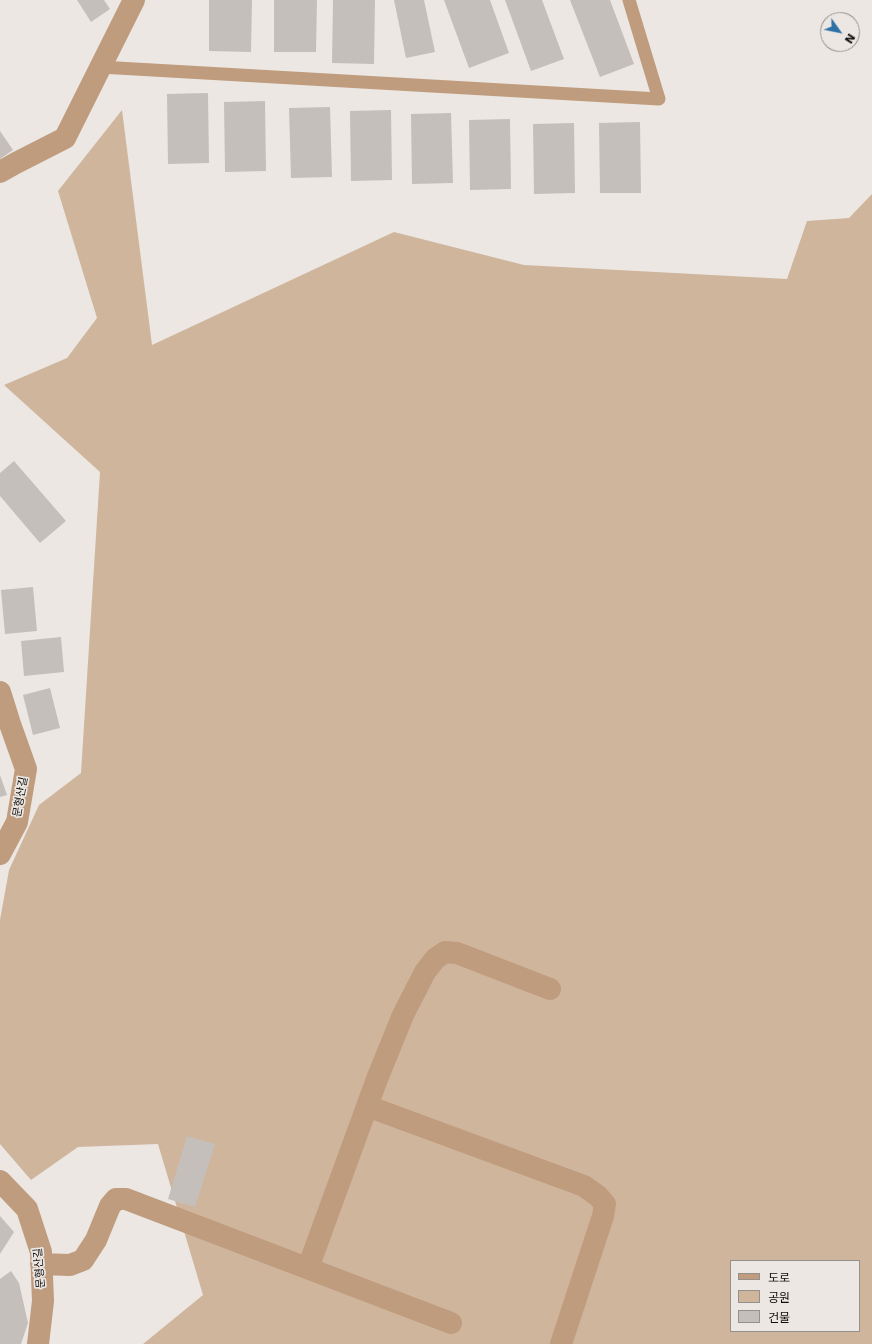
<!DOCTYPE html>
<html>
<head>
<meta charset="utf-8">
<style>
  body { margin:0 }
  #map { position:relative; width:872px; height:1344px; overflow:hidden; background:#ece7e2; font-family:"DejaVu Sans","Noto Sans KR",sans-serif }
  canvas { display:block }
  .legend { position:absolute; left:730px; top:1260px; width:130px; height:72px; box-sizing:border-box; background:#ece7e2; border:1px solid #94908c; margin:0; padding:5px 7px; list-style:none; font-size:12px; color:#0f0e0c }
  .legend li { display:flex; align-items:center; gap:8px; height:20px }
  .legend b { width:20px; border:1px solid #94908c }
  .north { position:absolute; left:820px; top:12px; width:40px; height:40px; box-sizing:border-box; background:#ece7e2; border:1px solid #94908c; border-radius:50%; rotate:123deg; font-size:11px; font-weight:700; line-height:16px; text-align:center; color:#0f0e0c }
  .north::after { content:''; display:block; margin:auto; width:14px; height:18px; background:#2d71a6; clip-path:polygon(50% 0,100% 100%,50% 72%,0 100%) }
</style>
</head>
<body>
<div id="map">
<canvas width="872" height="1344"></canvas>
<ul class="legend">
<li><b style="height:5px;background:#bf9c7d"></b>도로</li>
<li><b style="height:11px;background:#d0b59d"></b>공원</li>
<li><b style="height:11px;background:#c4bfba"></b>건물</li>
</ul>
<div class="north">N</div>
</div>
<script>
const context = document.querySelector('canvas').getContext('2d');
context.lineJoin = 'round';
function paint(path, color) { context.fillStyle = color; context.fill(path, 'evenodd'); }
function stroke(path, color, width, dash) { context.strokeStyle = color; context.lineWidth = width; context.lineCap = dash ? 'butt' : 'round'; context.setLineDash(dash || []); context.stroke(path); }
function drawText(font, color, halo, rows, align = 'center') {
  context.font = font + ' "DejaVu Sans","Noto Sans KR",sans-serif'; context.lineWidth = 3.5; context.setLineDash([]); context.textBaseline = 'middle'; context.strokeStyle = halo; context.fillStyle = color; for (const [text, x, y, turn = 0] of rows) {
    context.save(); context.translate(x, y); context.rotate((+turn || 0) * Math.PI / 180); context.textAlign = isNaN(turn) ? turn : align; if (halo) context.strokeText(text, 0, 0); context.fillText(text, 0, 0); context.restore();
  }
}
paint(new Path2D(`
  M122,110L152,345L394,232L524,265L787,279L807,221L849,218L872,194V1344H143L203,1295L158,1144L78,1147L31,1180L0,1144V920L9,870L39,805L81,773L100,472L4,385L67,358L97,318L58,191ZM731,1261H859V1331H731Z`), '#d0b59d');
paint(new Path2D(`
  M77,0H104L110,9L91,22Z
  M209,0H252L251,52L209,51Z
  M274,0H317L316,52H274Z
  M333,0H375L374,64L332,63Z
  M394,0H424L435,52L406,58Z
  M444,0H490L509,53L469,68Z
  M505,0H542L564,59L531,71Z
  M570,0H610L634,64L600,77Z
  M208,93L209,163L168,164L167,94Z
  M265,101L266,171L225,172L224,102Z
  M330,107L332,177L291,178L289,108Z
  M391,110L392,180L351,181L350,111Z
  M451,113L453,183L412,184L411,114Z
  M510,119L511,189L470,190L469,120Z
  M640,122L641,193H600L599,123Z
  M574,123L575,193L534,194L533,124Z
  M0,131L13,150L0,159Z
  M14,461L66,521L40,543L0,496V473Z
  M33,587L37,631L5,634L1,590Z
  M61,637L64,672L24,676L21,641Z
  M50,688L60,728L33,735L23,695Z
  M0,775L7,795L0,797Z
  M187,1136L215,1144L195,1207L168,1199Z
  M0,1216L14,1232L0,1254Z
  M11,1271L19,1283L28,1323L21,1344H0V1279Z`), '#c4bfba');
stroke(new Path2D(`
  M100,67L659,99L629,0`), '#bf9c7d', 13);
stroke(new Path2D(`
  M0,172L16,163L65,138L134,0
  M0,692L10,724L26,769L17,822L0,854
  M367,1106L584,1186L598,1196L605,1204L603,1216L561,1344
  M0,1181L27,1209L41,1252L43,1301L38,1344
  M41,1264L70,1265L83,1260L96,1240L110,1206L116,1199H126L451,1323
  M308,1268L377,1079L403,1015L425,972L435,959L445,952L457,953L550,989`), '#bf9c7d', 22);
drawText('11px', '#0f0e0c', '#ece7e2', [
  ["문형산길",21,797,-80],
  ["문형산길",40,1268,-95]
]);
</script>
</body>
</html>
